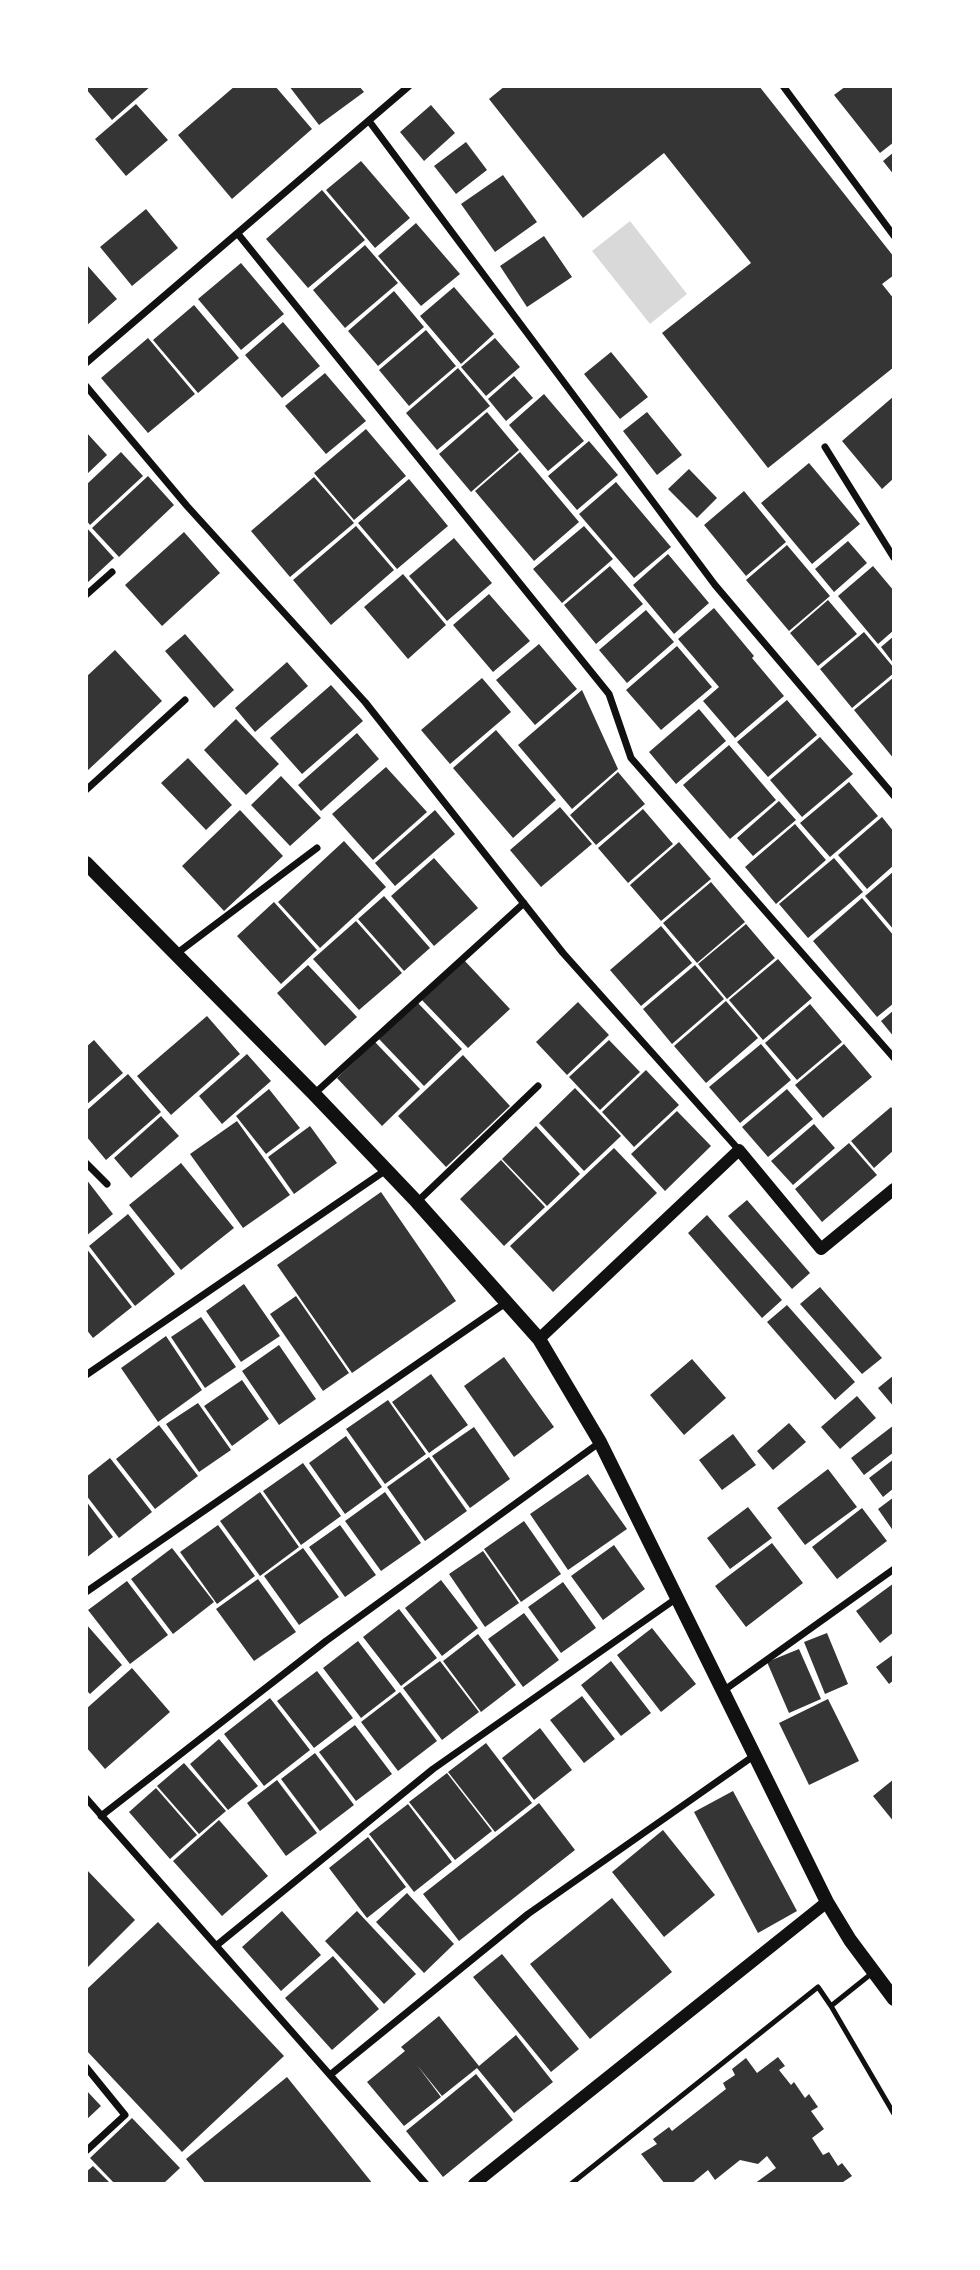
<!DOCTYPE html>
<html>
<head>
<meta charset="utf-8">
<style>
  body { margin:0 }
  #map { position:relative; width:980px; height:2270px; overflow:hidden; background:#fff; font-family:Cabin,sans-serif }
  canvas { display:block }
  .frame { position:absolute; inset:0; border:88px solid #fff; pointer-events:none }
</style>
</head>
<body>
<div id="map">
<canvas width="980" height="2270"></canvas>
<div class="frame"></div>
</div>
<script>
const context = document.querySelector('canvas').getContext('2d');
context.lineJoin = 'round';
function paint(path, color) { context.fillStyle = color; context.fill(path, 'evenodd'); }
function stroke(path, color, width, dash) { context.strokeStyle = color; context.lineWidth = width; context.lineCap = dash ? 'butt' : 'round'; context.setLineDash(dash || []); context.stroke(path); }
paint(new Path2D(`
  M630,221L687,294L650,324L592,251Z`), '#d9d9d9');
paint(new Path2D(`
  M86,86H151L112,120L86,89Z
  M235,86H275L312,129L232,199L178,135Z
  M289,86H359L364,92L319,125Z
  M505,86H759L894,257V275L882,284L894,299V367L768,468L662,333L751,263L664,153L583,218L489,99Z
  M846,86H894V142L880,153L834,95Z
  M136,104L168,140L126,176L95,139Z
  M431,105L455,133L424,161L400,132Z
  M466,142L487,170L456,194L434,166Z
  M894,152V175L883,161Z
  M361,161L410,218L375,248L326,190Z
  M503,175L537,222L495,252L461,204Z
  M322,190L365,240L308,288L266,239Z
  M146,209L178,248L132,286L100,247Z
  M416,223L460,274L421,306L378,256Z
  M544,236L572,277L527,307L500,266Z
  M365,245L398,283L345,328L313,290Z
  M241,263L284,314L241,350L198,299Z
  M86,264L117,299L86,326Z
  M454,287L494,334L461,364L420,316Z
  M394,291L424,327L378,366L348,331Z
  M194,305L239,358L198,393L153,340Z
  M283,322L320,366L282,398L245,355Z
  M426,330L456,366L409,406L379,370Z
  M148,338L195,394L148,433L101,378Z
  M495,338L520,367L486,396L461,367Z
  M611,352L648,397L620,419L584,374Z
  M458,368L490,406L437,450L406,413Z
  M325,373L366,421L326,454L285,406Z
  M514,376L533,398L506,421L488,399Z
  M544,394L584,441L548,471L509,425Z
  M894,396V478L882,489L842,441Z
  M487,412L519,450L471,492L439,454Z
  M647,412L682,455L657,475L623,431Z
  M366,429L406,476L354,520L314,473Z
  M86,432L107,455L86,475Z
  M589,441L618,475L577,510L548,476Z
  M121,452L143,476L90,525L86,520V485Z
  M520,452L579,522L534,561L475,491Z
  M809,463L860,524L812,564L761,503Z
  M689,469L717,498L697,518L668,489Z
  M148,476L174,505L119,557L92,528Z
  M314,477L354,523L290,577L251,531Z
  M409,479L448,526L397,569L358,523Z
  M616,482L671,547L634,578L579,514Z
  M744,491L786,542L746,576L704,525Z
  M356,526L394,570L331,625L293,580Z
  M584,526L613,559L562,603L533,569Z
  M86,527L114,558L86,584Z
  M184,532L220,573L162,626L125,585Z
  M454,538L492,583L447,621L409,576Z
  M848,541L867,563L834,592L815,569Z
  M787,545L830,596L789,631L746,580Z
  M668,554L709,603L674,634L633,585Z
  M610,566L643,604L596,644L564,605Z
  M873,566L894,591V630L878,644L838,596Z
  M403,574L446,625L408,659L364,607Z
  M489,594L530,641L493,672L453,625Z
  M828,600L857,634L818,666L790,633Z
  M714,608L754,656L752,658L784,696L735,738L703,701L719,687L678,639Z
  M646,610L674,642L627,683L599,650Z
  M864,632L894,668V673L852,708L820,669Z
  M185,634L234,690L214,708L165,651Z
  M894,636V664L881,647Z
  M539,644L577,689L535,725L496,680Z
  M677,646L712,687L661,730L626,690Z
  M115,650L162,701L86,772V677Z
  M287,662L308,686L255,732L235,708Z
  M894,677V759L854,710Z
  M482,678L511,712L450,764L421,730Z
  M331,685L363,721L302,774L270,738Z
  M582,690L618,769L572,809L518,745Z
  M787,700L817,735L768,777L737,742Z
  M699,709L726,741L676,784L649,752Z
  M236,719L279,764L246,795L204,750Z
  M496,730L556,800L513,838L453,768Z
  M357,733L379,759L321,811L298,785Z
  M820,737L853,774L802,817L770,780Z
  M729,745L776,800L730,839L683,785Z
  M188,758L232,805L206,830L161,783Z
  M386,767L427,812L373,860L332,814Z
  M618,772L645,804L596,845L570,815Z
  M281,776L321,818L290,846L251,805Z
  M849,782L878,816L830,857L800,823Z
  M779,801L796,820L753,856L737,838Z
  M560,807L592,844L541,887L510,850Z
  M643,809L673,844L628,883L598,848Z
  M240,810L283,856L224,911L182,866Z
  M435,810L455,834L395,886L375,863Z
  M882,817L894,832V865L867,889L838,855Z
  M795,824L826,860L776,904L745,867Z
  M344,841L386,887L320,948L278,902Z
  M679,842L711,879L661,921L630,885Z
  M434,858L478,908L434,946L391,896Z
  M834,858L863,892L808,938L779,904Z
  M894,871V930L865,896Z
  M711,882L745,922L697,963L663,923Z
  M384,896L430,948L404,971L358,919Z
  M862,898L894,936V1003L877,1017L813,941Z
  M274,902L317,950L281,984L237,936Z
  M356,921L402,973L359,1010L313,959Z
  M746,924L775,958L727,999L698,964Z
  M661,926L692,963L641,1006L610,970Z
  M463,959L510,1009L468,1048L421,999Z
  M778,959L812,998L763,1040L729,1000Z
  M308,965L357,1017L325,1046L277,993Z
  M695,965L724,999L672,1044L643,1009Z
  M726,1001L758,1038L706,1083L674,1046Z
  M417,1002L462,1049L424,1086L379,1039Z
  M578,1002L609,1035L567,1075L536,1042Z
  M810,1004L842,1042L797,1080L765,1043Z
  M894,1010V1037L881,1021Z
  M207,1016L240,1054L171,1115L137,1076Z
  M94,1040L123,1073L86,1105V1047Z
  M609,1040L640,1072L600,1110L569,1077Z
  M375,1042L420,1089L382,1126L337,1078Z
  M761,1044L791,1080L740,1123L709,1087Z
  M844,1044L872,1077L823,1118L795,1085Z
  M247,1054L271,1081L222,1124L199,1096Z
  M463,1055L510,1106L446,1167L398,1116Z
  M646,1070L679,1105L634,1147L602,1112Z
  M128,1074L161,1112L106,1160L86,1136V1111Z
  M575,1088L621,1136L584,1171L539,1123Z
  M269,1089L300,1128L266,1154L236,1116Z
  M787,1089L813,1119L768,1157L742,1127Z
  M891,1107L894,1111V1150L874,1168L851,1141Z
  M677,1111L711,1146L665,1191L631,1154Z
  M161,1116L179,1136L131,1178L114,1158Z
  M237,1121L290,1195L243,1228L190,1154Z
  M814,1124L835,1148L793,1185L771,1161Z
  M310,1126L337,1163L294,1194L268,1157Z
  M536,1126L580,1174L547,1206L502,1159Z
  M849,1143L877,1175L822,1222L795,1189Z
  M614,1148L657,1193L553,1292L510,1246Z
  M501,1160L545,1207L504,1246L460,1199Z
  M181,1163L234,1228L181,1270L129,1205Z
  M86,1179L113,1214L86,1236Z
  M381,1192L456,1301L352,1373L277,1265Z
  M747,1200L810,1273L792,1289L728,1216Z
  M128,1214L175,1274L135,1306L89,1246Z
  M707,1215L782,1300L762,1318L688,1233Z
  M86,1248L132,1307L93,1338L86,1329Z
  M244,1284L280,1336L241,1362L206,1311Z
  M820,1287L882,1358L862,1374L800,1304Z
  M296,1296L349,1373L323,1391L270,1314Z
  M787,1305L855,1382L835,1400L767,1322Z
  M201,1317L236,1367L205,1388L171,1337Z
  M166,1336L202,1390L158,1422L121,1368Z
  M279,1345L316,1399L279,1425L242,1371Z
  M504,1357L554,1427L514,1457L464,1386Z
  M692,1359L726,1398L684,1435L650,1395Z
  M431,1374L468,1425L429,1453L392,1402Z
  M894,1375V1407L878,1388Z
  M242,1380L269,1419L232,1446L204,1406Z
  M857,1396L876,1418L840,1449L821,1427Z
  M388,1400L426,1454L385,1484L346,1429Z
  M198,1403L231,1450L199,1472L166,1424Z
  M789,1423L806,1442L773,1470L757,1451Z
  M159,1425L198,1476L155,1509L116,1459Z
  M894,1425V1452L864,1475L851,1458Z
  M474,1427L510,1479L470,1508L432,1456Z
  M733,1434L756,1465L722,1490L699,1460Z
  M346,1436L382,1487L345,1514L309,1463Z
  M429,1457L467,1511L425,1541L387,1487Z
  M110,1458L152,1512L119,1538L86,1495V1477Z
  M894,1459V1488L883,1497L869,1478Z
  M303,1463L341,1516L301,1545L263,1491Z
  M828,1469L857,1507L805,1545L777,1508Z
  M588,1474L627,1529L568,1570L530,1514Z
  M260,1492L299,1547L260,1576L220,1521Z
  M385,1492L421,1543L381,1571L345,1521Z
  M894,1497V1532L878,1509Z
  M86,1501L113,1537L86,1558Z
  M748,1507L772,1538L730,1569L707,1538Z
  M862,1508L887,1541L837,1579L812,1547Z
  M524,1521L561,1574L521,1602L484,1549Z
  M218,1525L255,1576L217,1604L180,1552Z
  M340,1525L376,1575L345,1597L309,1547Z
  M772,1543L803,1583L746,1627L715,1586Z
  M614,1545L645,1589L603,1620L571,1576Z
  M172,1548L214,1602L173,1634L131,1579Z
  M303,1548L339,1597L299,1625L264,1576Z
  M483,1551L519,1603L485,1627L449,1574Z
  M258,1579L296,1632L254,1661L216,1609Z
  M441,1580L478,1628L442,1656L405,1608Z
  M127,1581L168,1635L130,1664L88,1610Z
  M563,1582L596,1628L561,1653L528,1607Z
  M894,1583V1632L880,1643L856,1611Z
  M399,1609L437,1658L401,1686L363,1637Z
  M524,1613L559,1660L523,1687L488,1639Z
  M86,1624L122,1665L90,1694L86,1690Z
  M652,1628L696,1684L661,1712L617,1655Z
  M827,1633L848,1684L825,1694L804,1642Z
  M478,1634L516,1685L481,1712L443,1661Z
  M358,1641L396,1691L361,1718L323,1668Z
  M799,1649L821,1699L789,1713L767,1662Z
  M894,1654V1680L889,1684L876,1667Z
  M440,1661L479,1712L442,1740L403,1688Z
  M611,1661L651,1713L621,1736L581,1685Z
  M132,1668L170,1712L105,1769L86,1747V1709Z
  M317,1671L353,1718L314,1748L277,1701Z
  M400,1692L437,1741L398,1771L361,1722Z
  M582,1696L615,1739L584,1763L550,1720Z
  M270,1698L310,1750L264,1786L224,1734Z
  M828,1699L859,1761L809,1785L779,1723Z
  M355,1725L392,1774L356,1801L319,1752Z
  M540,1728L572,1770L534,1800L502,1758Z
  M219,1739L258,1786L228,1810L190,1764Z
  M486,1743L532,1803L495,1832L448,1772Z
  M315,1753L354,1805L320,1831L281,1779Z
  M184,1763L226,1811L199,1834L157,1786Z
  M447,1773L492,1831L455,1860L409,1802Z
  M894,1779V1822L873,1796Z
  M277,1780L317,1833L286,1856L247,1803Z
  M156,1788L197,1835L170,1859L129,1812Z
  M733,1791L797,1911L758,1933L694,1812Z
  M539,1803L575,1850L459,1941L423,1894Z
  M408,1804L452,1862L414,1892L369,1834Z
  M219,1820L268,1876L222,1916L173,1861Z
  M663,1830L715,1895L664,1937L612,1872Z
  M368,1837L406,1887L367,1918L329,1868Z
  M86,1869L135,1920L86,1969Z
  M407,1893L454,1944L424,1973L376,1922Z
  M612,1898L672,1972L590,2039L530,1964Z
  M282,1911L321,1955L281,1991L242,1947Z
  M357,1911L416,1974L384,2004L325,1941Z
  M158,1922L284,2056L182,2152L86,2050V1990Z
  M502,1954L579,2049L551,2072L473,1977Z
  M333,1956L379,2009L332,2050L285,1998Z
  M439,2016L479,2066L516,2035L553,2082L514,2113L477,2068L442,2096L417,2065L441,2097L404,2126L367,2082L405,2051L401,2047Z
  M778,2057L785,2066L779,2070L791,2085L794,2082L805,2098L809,2094L818,2107L811,2111L824,2129L812,2138L823,2155L829,2152L838,2166L842,2163L852,2176L840,2184H754L776,2168L767,2156L758,2164L740,2160L715,2180L708,2170L691,2184H665L641,2154L657,2144L653,2139L669,2127L672,2131L726,2089L723,2083L735,2075L732,2069L746,2058L757,2073Z
  M476,2074L513,2120L443,2177L406,2131Z
  M287,2077L373,2184H206L186,2159Z
  M86,2090L101,2106L86,2120Z
  M132,2118L180,2168L163,2184H115L90,2158Z
  M93,2166L111,2184H86V2172Z`), '#353535');
stroke(new Path2D(`
  M831,2006L894,2114
  M571,2184L818,1987L831,2006L871,1974`), '#111', 5);
stroke(new Path2D(`
  M783,86L894,236
  M369,121L715,585L894,796
  M238,234L609,694L631,758L894,1058
  M86,363L409,86
  M86,386L187,506L365,702L563,953L739,1150
  M825,447L894,558
  M86,595L112,572
  M86,790L185,700
  M176,954L317,848
  M314,1094L524,903
  M86,1163L107,1184
  M417,1202L538,1086
  M86,1375L386,1170
  M86,1592L507,1302
  M723,1691L894,1569
  M86,1798L426,2184
  M101,1816L326,1641L599,1443
  M217,1945L433,1769L677,1598
  M86,2067L125,2115L86,2151
  M330,2075L528,1914L755,1755`), '#111', 7);
stroke(new Path2D(`
  M539,1339L739,1150L821,1249L894,1189
  M474,2184L827,1902`), '#111', 12);
stroke(new Path2D(`
  M86,863L314,1094L417,1202L539,1339L600,1442L827,1902L850,1940L894,1999`), '#111', 14);
</script>
</body>
</html>
